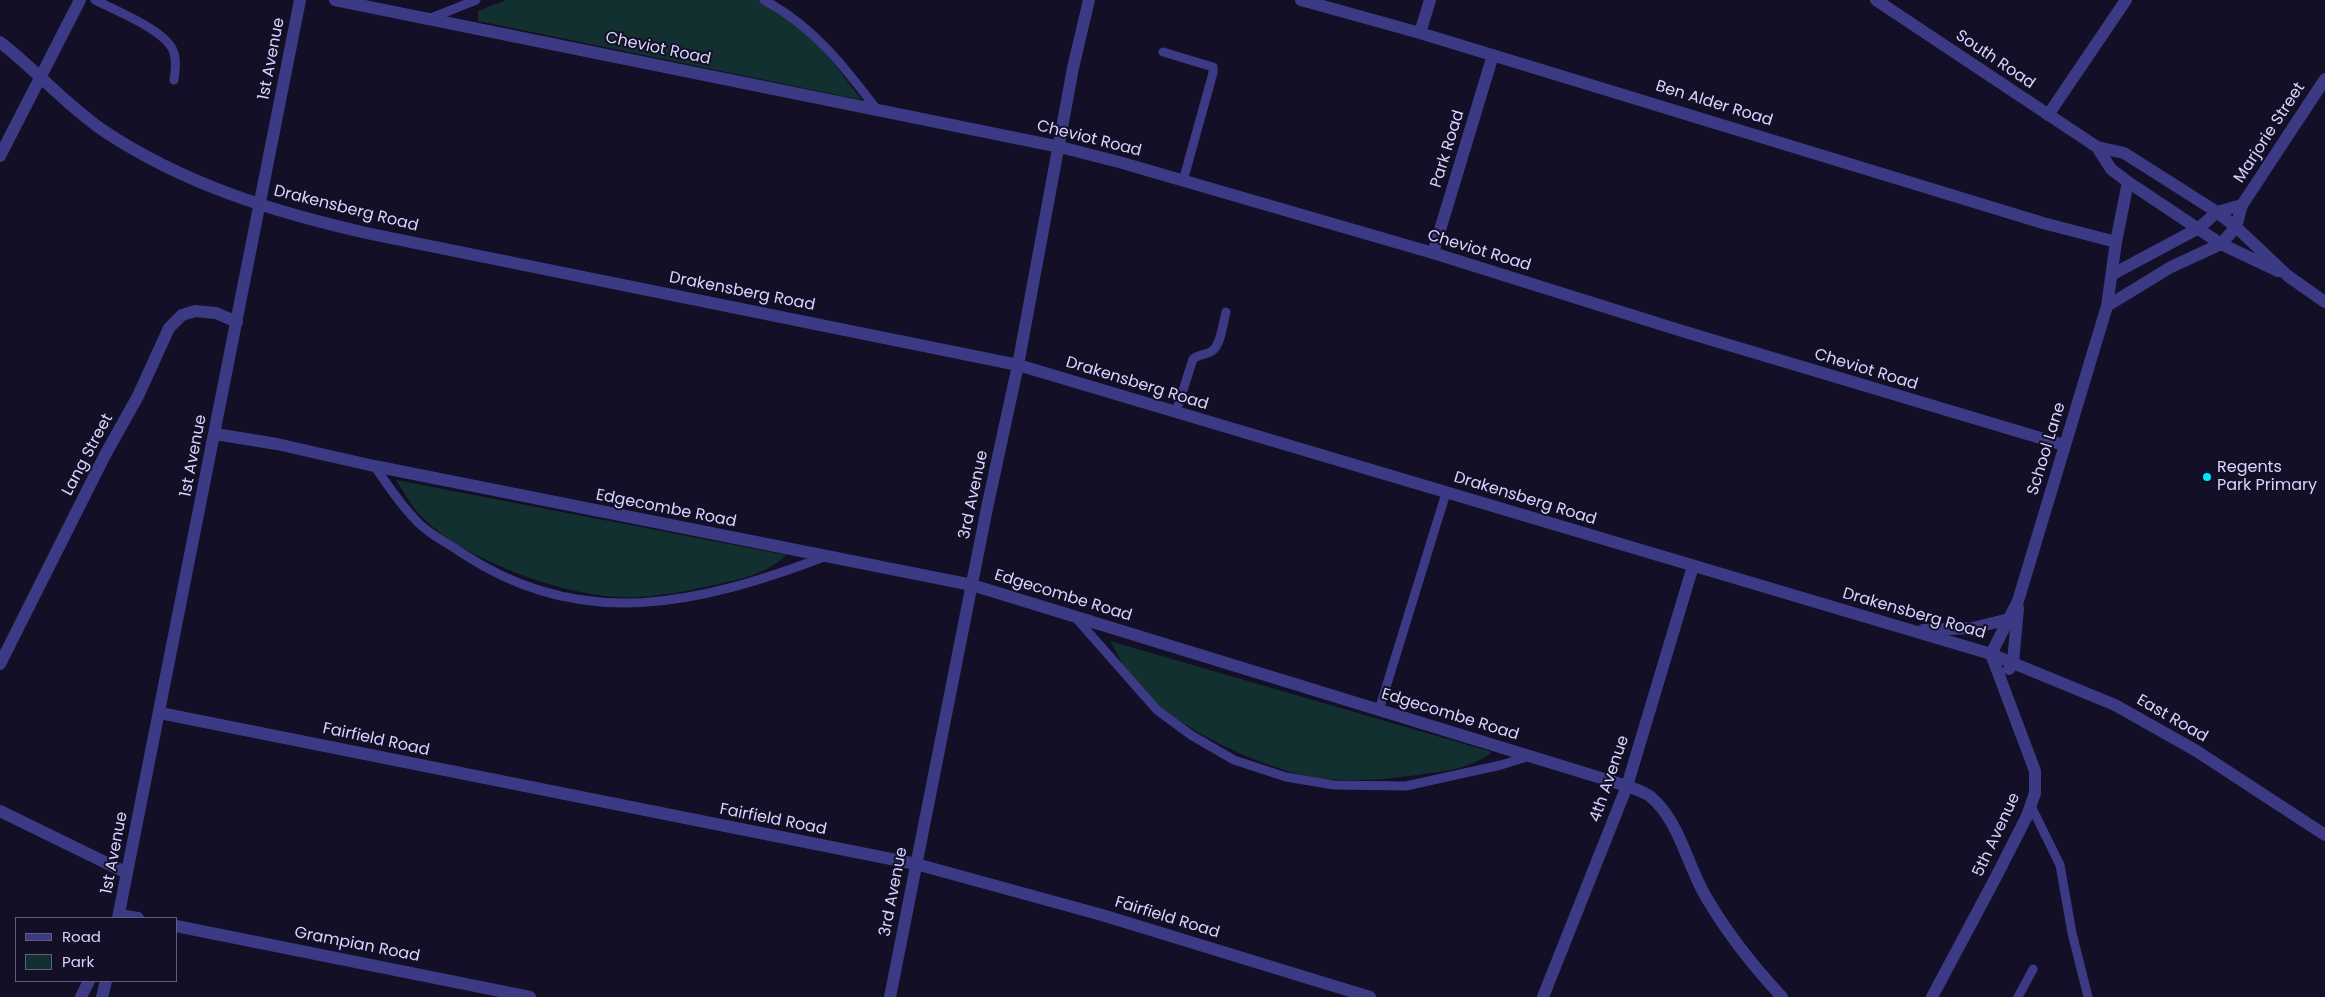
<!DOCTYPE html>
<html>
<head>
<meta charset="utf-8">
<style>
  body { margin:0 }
  #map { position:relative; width:2325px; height:997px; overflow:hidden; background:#130f26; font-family:Poppins,sans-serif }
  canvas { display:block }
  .legend { position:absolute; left:15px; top:917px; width:162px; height:65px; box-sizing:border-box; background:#130f26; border:1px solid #625e7d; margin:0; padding:6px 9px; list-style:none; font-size:15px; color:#d9d4ff }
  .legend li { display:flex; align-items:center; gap:10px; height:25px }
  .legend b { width:25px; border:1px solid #625e7d }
</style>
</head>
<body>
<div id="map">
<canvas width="2325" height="997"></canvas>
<ul class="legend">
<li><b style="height:6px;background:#3d3a85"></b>Road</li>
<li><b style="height:14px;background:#12302f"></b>Park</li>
</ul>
</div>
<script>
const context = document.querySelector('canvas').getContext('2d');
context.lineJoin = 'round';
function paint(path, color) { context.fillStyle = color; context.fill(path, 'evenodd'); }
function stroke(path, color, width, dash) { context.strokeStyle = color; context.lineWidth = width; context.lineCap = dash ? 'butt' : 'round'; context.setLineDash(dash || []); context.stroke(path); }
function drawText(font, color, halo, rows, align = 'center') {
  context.font = font + ' Poppins,sans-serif'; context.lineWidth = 4; context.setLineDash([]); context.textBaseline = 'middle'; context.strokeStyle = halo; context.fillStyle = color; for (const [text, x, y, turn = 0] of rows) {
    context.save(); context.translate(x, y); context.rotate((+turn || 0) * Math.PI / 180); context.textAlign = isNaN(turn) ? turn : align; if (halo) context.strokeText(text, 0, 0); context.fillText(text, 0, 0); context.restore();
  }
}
paint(new Path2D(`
  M506,0H763L806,28L862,100L478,21V11Z
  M396,480L786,555C767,574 740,579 714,585C681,593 639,600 605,596C550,590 460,557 422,517C412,507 404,492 396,480Z
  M1110,641L1492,752C1471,769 1444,771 1418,775C1383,780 1343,783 1308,776C1254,765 1168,724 1134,681C1124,669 1118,654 1110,641Z`), '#12302f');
stroke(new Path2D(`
  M95,0C116,11 168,31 174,53C177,62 175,72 174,80
  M764,0C814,27 844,66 878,111
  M431,18L476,0
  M1163,52L1213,67V73L1183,181
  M1176,412L1193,359C1199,354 1206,355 1212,351C1221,345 1223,323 1226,312
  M374,466C387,483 398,502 413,517C425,532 446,542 462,553C582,633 699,604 824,557
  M1075,617L1157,710L1191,735L1234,760L1286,777L1334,785L1406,786L1501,765L1530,756
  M1379,710L1446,493
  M2031,806L2060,865L2072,933L2088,997
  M2018,997L2033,969`), '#3d3a85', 9);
stroke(new Path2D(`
  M335,0L1060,147L1119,162L1433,253L1682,331L2064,445
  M1301,0L1420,33L2043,223L2116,242
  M1876,0L2097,147L2124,153L2217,212L2236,227L2288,276L2325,302
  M1420,33L1430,0
  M0,42C36,70 66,105 104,131C185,185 277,213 371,234L1018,365L1991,654L2115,705L2195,750L2325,835
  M2048,115L2126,0
  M2097,147L2111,169L2128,182L2221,244L2278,271
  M0,156L80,0
  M1433,253L1493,55
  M2113,274L2199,228L2217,212L2242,205
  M2107,306L2171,267L2221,244L2236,227L2242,205L2325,79
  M215,434L277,444L374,466L972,585L1627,786C1635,789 1645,792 1651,797C1680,822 1687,865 1706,897C1727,933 1754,967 1782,997
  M1923,630L1973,628L2009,619
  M1991,654L2018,601L2107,306L2116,242L2128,182
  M0,664L105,455L138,396L169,328L182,315L195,311L216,313L237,322
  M2009,669L2013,662L2018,608
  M160,713L916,864L1102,915L1370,997
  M0,811L127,873
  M119,915L138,918
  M118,918L300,0
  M176,926L530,997
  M81,997L89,981
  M102,997L106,981
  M890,997L987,508L1018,365L1073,68L1089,0
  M1543,997L1627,786L1693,566
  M1932,997L1997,875L2027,816L2035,793V771L1991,654`), '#3d3a85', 12);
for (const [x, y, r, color] of [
  [2207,477,5,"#00e5ff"]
]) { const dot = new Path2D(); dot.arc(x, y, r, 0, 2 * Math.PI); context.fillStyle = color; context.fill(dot); stroke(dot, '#130f26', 2); }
drawText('16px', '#d9d4ff', '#130f26', [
  ["Cheviot Road",658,49,12],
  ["1st Avenue",272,59,-79],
  ["South Road",1995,60,34],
  ["Ben Alder Road",1714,104,17],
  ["Marjorie Street",2270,133,-57],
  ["Cheviot Road",1089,139,14],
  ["Park Road",1448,149,-73],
  ["Drakensberg Road",346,209,14],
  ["Cheviot Road",1479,251,17],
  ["Drakensberg Road",742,292,11],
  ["Cheviot Road",1866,370,17],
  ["Drakensberg Road",1137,384,17],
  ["School Lane",2047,449,-73],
  ["Lang Street",88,455,-62],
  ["1st Avenue",194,456,-79],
  ["3rd Avenue",974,495,-78],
  ["Drakensberg Road",1525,499,17],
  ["Edgecombe Road",666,509,11],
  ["Edgecombe Road",1063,596,17],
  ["Drakensberg Road",1914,614,16],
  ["Edgecombe Road",1450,715,17],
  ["East Road",2172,719,30],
  ["Fairfield Road",376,740,12],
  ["4th Avenue",1610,779,-71],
  ["Fairfield Road",773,820,11],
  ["5th Avenue",1997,835,-65],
  ["1st Avenue",115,853,-79],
  ["3rd Avenue",894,892,-79],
  ["Fairfield Road",1167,918,17],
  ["Grampian Road",357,945,11]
]);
drawText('16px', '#d9d4ff', '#130f26', [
  ["Regents",2217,468],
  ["Park Primary",2217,486]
], 'left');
</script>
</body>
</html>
